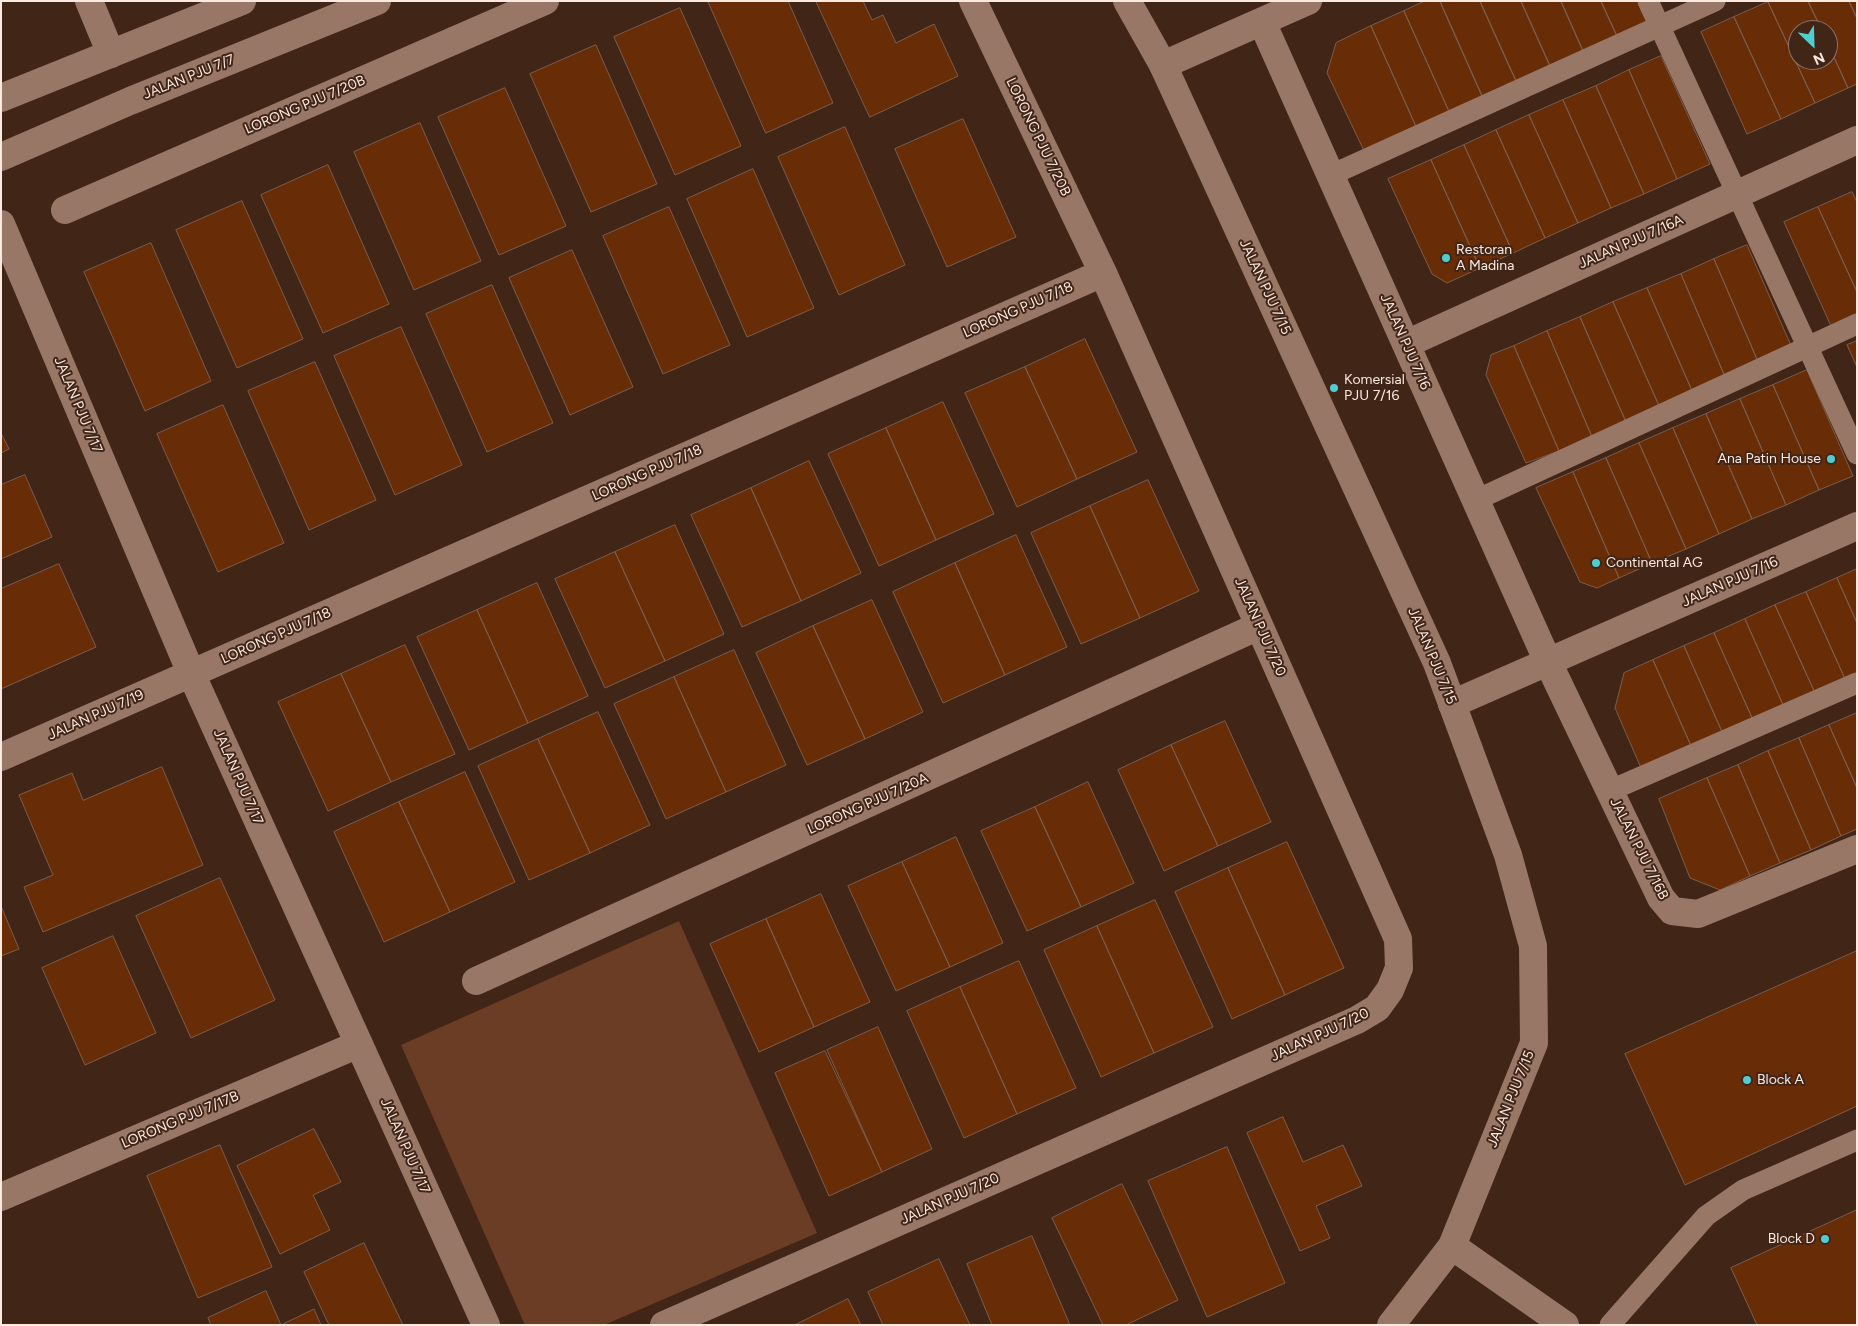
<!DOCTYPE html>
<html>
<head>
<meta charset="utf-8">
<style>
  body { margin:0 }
  #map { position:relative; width:1858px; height:1326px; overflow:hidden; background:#412517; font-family:Figtree,sans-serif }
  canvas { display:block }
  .frame { position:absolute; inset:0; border:2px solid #fce9e0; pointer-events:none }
  .north { position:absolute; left:1788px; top:20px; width:50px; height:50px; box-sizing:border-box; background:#412517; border:1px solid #8c7367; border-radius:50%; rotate:156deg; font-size:14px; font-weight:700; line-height:20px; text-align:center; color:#fce9e0 }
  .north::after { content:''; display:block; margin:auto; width:18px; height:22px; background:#52cdcf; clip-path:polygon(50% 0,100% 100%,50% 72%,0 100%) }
</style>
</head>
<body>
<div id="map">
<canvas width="1858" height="1326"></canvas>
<div class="frame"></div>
<div class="north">N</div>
</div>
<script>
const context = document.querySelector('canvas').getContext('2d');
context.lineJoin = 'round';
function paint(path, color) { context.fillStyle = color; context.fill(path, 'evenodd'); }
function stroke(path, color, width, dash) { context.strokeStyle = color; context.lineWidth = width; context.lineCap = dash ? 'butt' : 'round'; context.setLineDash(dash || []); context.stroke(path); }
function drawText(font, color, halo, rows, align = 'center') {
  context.font = font + ' Figtree,sans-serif'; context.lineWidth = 4; context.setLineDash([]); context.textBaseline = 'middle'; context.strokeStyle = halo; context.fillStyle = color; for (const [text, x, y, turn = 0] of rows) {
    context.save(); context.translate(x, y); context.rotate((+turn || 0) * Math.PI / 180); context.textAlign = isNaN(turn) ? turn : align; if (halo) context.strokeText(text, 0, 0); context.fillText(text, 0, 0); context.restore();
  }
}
paint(new Path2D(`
  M679,921L817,1233L604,1325H525L401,1045Z`), '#6c3d25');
const building = new Path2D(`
  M708,1H788L833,103L766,133Z
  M816,1H863L872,20L883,15L896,43L934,24L958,76L870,117Z
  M1425,1H1440L1484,100L1451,116L1404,11Z
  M1440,1H1480L1518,85L1484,100Z
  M1480,1H1521L1552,70L1518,85Z
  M1521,1H1561L1585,55L1552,70Z
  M1561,1H1601L1619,40L1585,55Z
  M1601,1H1641L1652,25L1619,40Z
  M1808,1H1849L1857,18V84L1848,88L1828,44V30H1822Z
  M1808,1L1822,30H1798V60H1828V44L1848,88L1815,103L1768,2Z
  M1849,1H1857V18Z
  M1768,2L1815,103L1781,119L1734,17Z
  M680,8L741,146L675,175L614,37Z
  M1404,11L1451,116L1418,131L1371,26Z
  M1734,17L1781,119L1747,134L1701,32Z
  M1371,26L1418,131L1366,155L1327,73L1336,43Z
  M596,45L657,184L591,212L530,74Z
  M1661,56L1710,164L1677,179L1629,70Z
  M1629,70L1677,179L1644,194L1596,86Z
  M1596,86L1644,194L1611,208L1563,100Z
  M505,88L566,226L499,255L438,117Z
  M1563,100L1611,208L1578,223L1529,115Z
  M1529,115L1578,223L1545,238L1496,130Z
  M963,119L1016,237L947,267L895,149Z
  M420,123L481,261L414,290L354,152Z
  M845,127L905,265L839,295L778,157Z
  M1496,130L1545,238L1513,253L1464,145Z
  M1464,145L1513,253L1480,268L1431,160Z
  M1431,160L1480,268L1447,283L1432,274L1388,179Z
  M328,165L389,304L323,333L261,195Z
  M753,169L814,308L747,337L687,199Z
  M1852,192L1857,202V292L1818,207Z
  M242,201L303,339L237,368L176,230Z
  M669,207L730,345L663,374L603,236Z
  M1818,207L1857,292V314L1831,326L1784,222Z
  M151,243L211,381L145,411L84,272Z
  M1747,245L1793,350L1759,364L1714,259Z
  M572,250L633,387L570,415L509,278Z
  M1714,259L1759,364L1726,379L1681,274Z
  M1681,274L1726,379L1693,393L1647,288Z
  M492,285L553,423L487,452L426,314Z
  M1647,288L1693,393L1660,408L1613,302Z
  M1613,302L1660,408L1626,422L1580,317Z
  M1580,317L1626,422L1592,437L1547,331Z
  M401,327L462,465L395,495L334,356Z
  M1547,331L1592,437L1559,451L1514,346Z
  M1085,339L1137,452L1077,479L1025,367Z
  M1857,341V367L1847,345Z
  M1514,346L1559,451L1526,463L1486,375L1491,355Z
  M315,362L376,500L309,530L248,391Z
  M1025,367L1077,479L1017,507L965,393Z
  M1807,370L1853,476L1819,490L1773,385Z
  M1773,385L1819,490L1786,505L1740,399Z
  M1740,399L1786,505L1752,519L1706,414Z
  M943,402L994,514L936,540L886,428Z
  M223,405L284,543L218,572L157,434Z
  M1706,414L1752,519L1719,534L1673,428Z
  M886,428L936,540L879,566L828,454Z
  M1673,428L1719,534L1686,549L1639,443Z
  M1,433L9,449L1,453Z
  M1639,443L1686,549L1652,563L1606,458Z
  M1606,458L1652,563L1619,578L1573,472Z
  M809,461L861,573L801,601L751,488Z
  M1573,472L1619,578L1597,588L1580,582L1536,488Z
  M25,475L52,537L1,559V485Z
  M1148,480L1199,591L1140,618L1090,506Z
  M751,488L801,601L742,627L691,515Z
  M1090,506L1140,618L1081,644L1031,533Z
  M675,525L724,634L665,661L615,552Z
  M1016,535L1067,647L1005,675L955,563Z
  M615,552L665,661L605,688L555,579Z
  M955,563L1005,675L943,703L893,592Z
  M59,564L96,647L1,689V589Z
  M1857,569V623L1837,578Z
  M1837,578L1857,623V674L1845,679L1806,592Z
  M537,583L588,696L528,723L477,610Z
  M1806,592L1845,679L1815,693L1775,605Z
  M872,600L923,712L865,739L813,626Z
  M1775,605L1815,693L1784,707L1745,619Z
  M477,610L528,723L469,750L417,637Z
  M1745,619L1784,707L1753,720L1714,633Z
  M813,626L865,739L807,765L756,653Z
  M1714,633L1753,720L1723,734L1684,646Z
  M405,645L455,754L391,782L341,674Z
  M1684,646L1723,734L1692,748L1653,660Z
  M734,650L786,765L726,792L674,677Z
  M1653,660L1692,748L1641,768L1615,708L1624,673Z
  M341,674L391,782L328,811L278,702Z
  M674,677L726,792L666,819L614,704Z
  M598,712L650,825L590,853L538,739Z
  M1857,713V788L1829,725Z
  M1225,721L1271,822L1218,846L1171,745Z
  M1829,725L1857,788V829L1841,836L1799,738Z
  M1799,738L1841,836L1811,850L1768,751Z
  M538,739L590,853L529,880L478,766Z
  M1171,745L1218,846L1164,871L1118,770Z
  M1768,751L1811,850L1780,863L1738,765Z
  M1738,765L1780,863L1750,876L1707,778Z
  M162,767L203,865L43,932L24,887L53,875L19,795L72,773L83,800Z
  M465,772L515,882L450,912L399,802Z
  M1707,778L1750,876L1720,890L1690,878L1659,799Z
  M1088,782L1134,883L1081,907L1035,807Z
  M399,802L450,912L384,942L334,832Z
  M1035,807L1081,907L1027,931L981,831Z
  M956,837L1003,943L950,967L902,862Z
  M1287,842L1344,968L1285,995L1228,868Z
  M902,862L950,967L896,991L848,886Z
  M1228,868L1285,995L1232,1019L1175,892Z
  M220,878L275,1000L191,1038L136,916Z
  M821,894L870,1002L814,1027L766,919Z
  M1155,900L1213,1027L1154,1053L1097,926Z
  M1,906L19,949L1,956Z
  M766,919L814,1027L759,1052L710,944Z
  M1097,926L1154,1053L1101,1077L1044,950Z
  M113,936L156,1033L85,1065L42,968Z
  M1857,951V1106L1685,1185L1625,1054Z
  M1019,961L1076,1088L1017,1114L960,987Z
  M960,987L1017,1114L964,1138L907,1011Z
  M878,1027L932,1149L882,1172L827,1050Z
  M825,1051L882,1172L829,1196L775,1073Z
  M1283,1117L1303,1162L1343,1145L1362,1186L1316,1206L1330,1238L1300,1251L1247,1133Z
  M314,1129L341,1182L313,1195L330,1230L280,1254L237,1166Z
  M220,1145L272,1267L198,1298L147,1176Z
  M1227,1147L1285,1283L1207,1317L1148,1181Z
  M1122,1184L1178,1300L1126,1325H1103L1052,1218Z
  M1857,1210V1325H1757L1731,1268Z
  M1032,1236L1070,1325H992L967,1264Z
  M364,1243L403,1325H329L304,1272Z
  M939,1259L970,1325H883L868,1292Z
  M266,1291L281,1325L314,1309L321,1325H211L208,1318Z
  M848,1299L861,1325H795Z`);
paint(building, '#682d07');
stroke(building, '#7c5d4d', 1);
stroke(new Path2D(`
  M1648,1L1857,454
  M1331,175L1715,1
  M1476,500L1857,324
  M1609,791L1857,683
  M1610,1325L1706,1216L1743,1190L1857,1140`), '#987767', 21);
stroke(new Path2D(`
  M89,1L111,54
  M1262,22L1548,662L1661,898L1672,911L1698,914L1857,849
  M1163,65L1308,1
  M65,210L545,1
  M1,224L191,673L486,1325
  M1406,344L1857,140
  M1452,704L1857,526
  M1,757L1103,273
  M476,981L1259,626
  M1,1197L359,1044
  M1452,1246L1565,1325
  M664,1325L1357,1020L1377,1008L1390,990L1399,968L1398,939L1103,273L973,1`), '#987767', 28);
stroke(new Path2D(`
  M1127,1L1163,65L1437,663L1508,855L1533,946L1534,1043L1452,1246L1391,1325
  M1,98L242,1
  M1,157L130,101L377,1`), '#987767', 28);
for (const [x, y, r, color] of [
  [1446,258,5,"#52cdcf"],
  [1334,388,5,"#52cdcf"],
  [1831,459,5,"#52cdcf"],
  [1596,563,5,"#52cdcf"],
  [1747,1080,5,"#52cdcf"],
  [1825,1239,5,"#52cdcf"]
]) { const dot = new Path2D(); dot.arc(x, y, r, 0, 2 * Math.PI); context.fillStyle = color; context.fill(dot); stroke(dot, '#412517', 2); }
drawText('14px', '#fce9e0', '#412517', [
  ["JALAN PJU 7/7",189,77,-22],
  ["LORONG PJU 7/20B",305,105,-23],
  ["LORONG PJU 7/20B",1038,137,64],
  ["JALAN PJU 7/16A",1631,242,-24],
  ["JALAN PJU 7/15",1265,287,65],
  ["LORONG PJU 7/18",1018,310,-24],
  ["JALAN PJU 7/16",1405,342,66],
  ["JALAN PJU 7/17",78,405,67],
  ["LORONG PJU 7/18",647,473,-24],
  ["JALAN PJU 7/16",1730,582,-24],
  ["JALAN PJU 7/20",1260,627,66],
  ["LORONG PJU 7/18",276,636,-24],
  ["JALAN PJU 7/15",1432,656,67],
  ["JALAN PJU 7/19",96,715,-24],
  ["JALAN PJU 7/17",238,777,66],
  ["LORONG PJU 7/20A",868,804,-24],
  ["JALAN PJU 7/16B",1639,849,63],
  ["JALAN PJU 7/20",1320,1035,-25],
  ["JALAN PJU 7/15",1511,1099,-68],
  ["LORONG PJU 7/17B",180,1120,-23],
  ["JALAN PJU 7/17",405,1146,66],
  ["JALAN PJU 7/20",950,1199,-24]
]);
drawText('14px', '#fce9e0', '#412517', [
  ["Restoran",1456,250],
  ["A Madina",1456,266],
  ["Komersial",1344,380],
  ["PJU 7/16",1344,396],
  ["Ana Patin House",1821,459,"right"],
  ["Continental AG",1606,563],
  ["Block A",1757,1080],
  ["Block D",1815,1239,"right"]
], 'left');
</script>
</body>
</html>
